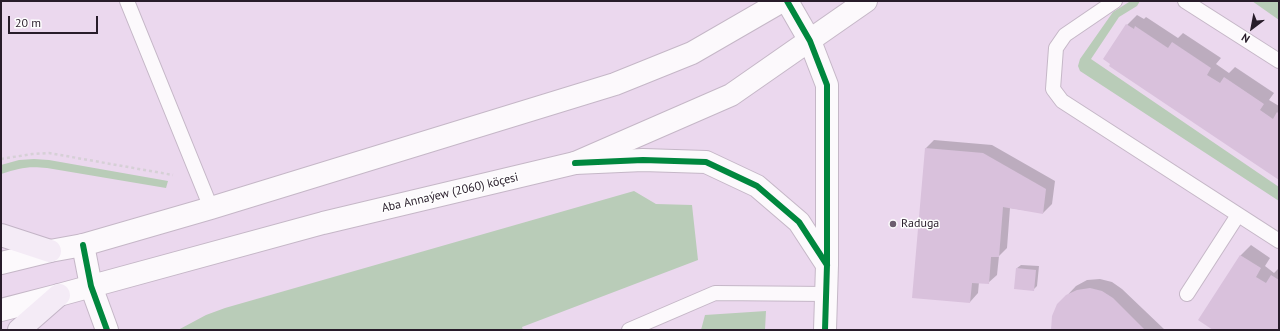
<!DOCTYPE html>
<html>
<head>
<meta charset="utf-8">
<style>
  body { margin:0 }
  #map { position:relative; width:1280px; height:331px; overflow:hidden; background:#ebd8ee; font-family:"PT Sans",sans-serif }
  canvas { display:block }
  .frame { position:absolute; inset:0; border:2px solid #281c2a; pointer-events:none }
  .north { position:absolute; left:1232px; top:8px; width:40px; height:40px; -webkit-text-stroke:3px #fefefe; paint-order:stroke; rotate:212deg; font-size:11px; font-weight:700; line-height:16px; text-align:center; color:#281c2a }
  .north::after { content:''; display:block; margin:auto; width:14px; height:18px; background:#281c2a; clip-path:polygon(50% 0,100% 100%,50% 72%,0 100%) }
  .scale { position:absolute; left:8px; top:16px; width:90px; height:18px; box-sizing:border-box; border:2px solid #281c2a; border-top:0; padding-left:5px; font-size:12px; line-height:14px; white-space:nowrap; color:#281c2a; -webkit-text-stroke:3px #fefefe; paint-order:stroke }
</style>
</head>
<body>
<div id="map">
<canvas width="1280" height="331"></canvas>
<div class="frame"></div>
<div class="north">N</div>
<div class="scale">20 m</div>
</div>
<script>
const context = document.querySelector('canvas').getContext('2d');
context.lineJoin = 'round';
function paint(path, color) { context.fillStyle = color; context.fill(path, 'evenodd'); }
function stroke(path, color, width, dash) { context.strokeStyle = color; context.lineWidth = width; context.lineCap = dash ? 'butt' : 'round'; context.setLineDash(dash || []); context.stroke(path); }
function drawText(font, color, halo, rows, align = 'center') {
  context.font = font + ' "PT Sans",sans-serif'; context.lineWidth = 3; context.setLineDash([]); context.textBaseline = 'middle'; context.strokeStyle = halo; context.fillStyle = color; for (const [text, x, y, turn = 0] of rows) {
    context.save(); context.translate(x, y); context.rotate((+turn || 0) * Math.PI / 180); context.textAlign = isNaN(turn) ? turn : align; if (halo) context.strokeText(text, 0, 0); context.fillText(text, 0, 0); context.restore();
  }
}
paint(new Path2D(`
  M1134,1H1140L1137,6L1119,17L1091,59L1279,187V201L1080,71L1078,66L1080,59L1113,12L1129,2Z
  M1252,1H1279V20Z
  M34,159L49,160L168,181L166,188L47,168C27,166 20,168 1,174V165L19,160Z
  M634,191L656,204L692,205L698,260L522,327L523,330H178L206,315L225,308Z
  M766,311L765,330H701L705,315Z`), '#b9ccb8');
paint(new Path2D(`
  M1137,15L1144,19L1146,17L1178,38L1183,33L1221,58L1216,64L1229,73L1235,67L1274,93L1269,100L1279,106V179L1127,25Z
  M934,140L992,145L1055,181L1052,204L1043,213L1010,208L1007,248L999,256L997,275L988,283L979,282L978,293L970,302L925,149Z
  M1251,245L1270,258L1265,266L1274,273L1279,268V330H1215L1199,320L1241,255Z
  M1021,265L1039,266L1037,286L1033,290L1017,268Z
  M1100,279L1112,282L1122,289L1165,330H1052L1058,305L1076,286L1087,280Z`), '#0003');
paint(new Path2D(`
  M1126,24L1134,29L1135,26L1168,48L1172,42L1211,68L1207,75L1220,83L1224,77L1264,104L1260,110L1273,119L1277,112L1279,114V180L1109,66L1110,64L1103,59Z
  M925,148L983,153L1046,189L1043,214L1003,207L999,257H991L989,284L972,283L970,303L912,298Z
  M1240,255L1261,268L1256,277L1266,283L1271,275L1279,280V330H1213L1198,320Z
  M1016,268L1036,270L1034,291L1014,289Z
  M1090,288L1102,291L1113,298L1145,330H1051L1052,316L1057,304L1066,295L1077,290Z`), '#d9c1dc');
const lane = new Path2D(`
  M127,1L211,208
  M1115,1L1065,35L1056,48L1053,89L1062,101L1279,241
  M1185,1L1279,61
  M1187,294L1238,215
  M629,330L715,293L826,294`);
const street = new Path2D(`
  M787,1L810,41L827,85V265L825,330
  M575,163L643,160L706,162L757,186L799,222L827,265
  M83,245L91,286L107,330`);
const secondary = new Path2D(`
  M1,263L50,251L83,245L211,208L615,84L692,53L782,1
  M1,310L59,295L323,223L575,163L731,95L866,1`);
const highway = new Path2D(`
  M1,235L50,251
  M19,330L59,295`);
stroke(lane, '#c5b7c7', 16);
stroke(street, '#c5b7c7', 24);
stroke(secondary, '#c5b7c7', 24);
stroke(highway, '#c3b4c6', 24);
stroke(new Path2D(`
  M1,159L32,154L49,153L173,175`), '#d6d0d6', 2.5, [3, 3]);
stroke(lane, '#fcf9fc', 14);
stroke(street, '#fcf9fc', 22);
stroke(secondary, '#fcf9fc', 22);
stroke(highway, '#f4ebf6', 22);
stroke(new Path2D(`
  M787,1L810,41L827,85V265L825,330
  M575,163L643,160L706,162L757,186L799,222L827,265
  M83,245L91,286L107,330`), '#00873e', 6);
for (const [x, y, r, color] of [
  [893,224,4,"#6c5e6f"]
]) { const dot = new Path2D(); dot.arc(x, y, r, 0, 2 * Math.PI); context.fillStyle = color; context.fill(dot); stroke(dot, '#fefefe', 1.5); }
drawText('12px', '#281c2a', '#fefefe', [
  ["Aba Annaýew (2060) köçesi",450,193,-13]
]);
drawText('12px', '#281c2a', '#fefefe', [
  ["Raduga",901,224]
], 'left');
</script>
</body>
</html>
